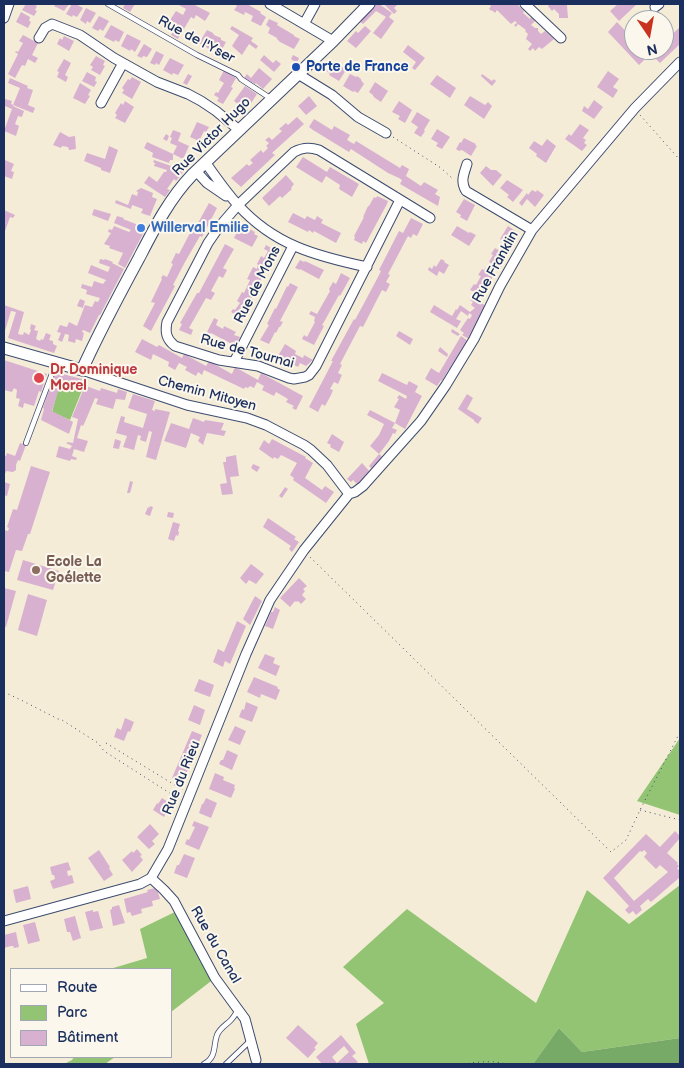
<!DOCTYPE html>
<html>
<head>
<meta charset="utf-8">
<style>
  body { margin:0 }
  #map { position:relative; width:684px; height:1068px; overflow:hidden; background:#f4ecd6; font-family:"Balsamiq Sans",sans-serif }
  canvas { display:block }
  .frame { position:absolute; inset:0; border:5px solid #1b2f5e; pointer-events:none }
  .legend { position:absolute; left:10px; top:968px; width:162px; height:90px; box-sizing:border-box; background:#fbf7ec; border:1px solid #a1a7b3; margin:0; padding:6px 9px; list-style:none; font-size:15px; color:#1b2f5e }
  .legend li { display:flex; align-items:center; gap:10px; height:25px }
  .legend b { width:25px; border:1px solid #a1a7b3 }
  .north { position:absolute; left:624px; top:10px; width:50px; height:50px; box-sizing:border-box; background:#fbf7ec; border:1px solid #a1a7b3; border-radius:50%; rotate:168deg; font-size:14px; font-weight:700; line-height:20px; text-align:center; color:#1b2f5e }
  .north::after { content:''; display:block; margin:auto; width:18px; height:22px; background:#c8321e; clip-path:polygon(50% 0,100% 100%,50% 72%,0 100%) }
</style>
</head>
<body>
<div id="map">
<canvas width="684" height="1068"></canvas>
<div class="frame"></div>
<ul class="legend">
<li><b style="height:6px;background:#fff"></b>Route</li>
<li><b style="height:14px;background:#93c474"></b>Parc</li>
<li><b style="height:14px;background:#d9b1d0"></b>Bâtiment</li>
</ul>
<div class="north">N</div>
</div>
<script>
const context = document.querySelector('canvas').getContext('2d');
context.lineJoin = 'round';
function paint(path, color) { context.fillStyle = color; context.fill(path, 'evenodd'); }
function stroke(path, color, width, dash) { context.strokeStyle = color; context.lineWidth = width; context.lineCap = dash ? 'butt' : 'round'; context.setLineDash(dash || []); context.stroke(path); }
function drawText(font, color, halo, rows, align = 'center') {
  context.font = font + ' "Balsamiq Sans",sans-serif'; context.lineWidth = 4; context.setLineDash([]); context.textBaseline = 'middle'; context.strokeStyle = halo; context.fillStyle = color; for (const [text, x, y, turn = 0] of rows) {
    context.save(); context.translate(x, y); context.rotate((+turn || 0) * Math.PI / 180); context.textAlign = isNaN(turn) ? turn : align; if (halo) context.strokeText(text, 0, 0); context.fillText(text, 0, 0); context.restore();
  }
}
paint(new Path2D(`
  M60,382L83,388L70,420L52,412Z
  M680,738V815L637,801Z
  M680,885V1038L582,1052L559,1028L533,1064H369L356,1024L384,1003L343,967L407,909L536,1003L587,890L629,924Z
  M181,909L215,978L171,1012V969H110L147,958L140,929Z
  M74,1057H115L105,1064H64L72,1060Z`), '#93c474');
paint(new Path2D(`
  M559,1028L582,1052L680,1038V1064H533Z`), '#76aa66');
paint(new Path2D(`
  M26,4H32L37,6L35,10L37,11L34,16L22,10Z
  M56,4H69L64,11L54,6Z
  M72,4H76L83,8L77,17L73,15L72,17L66,14Z
  M125,4H135L130,12L123,8Z
  M177,4H193L210,13L205,21L196,15L194,19L191,17L178,39L171,35L177,24L170,20L176,11L183,15L186,9Z
  M234,4H247L261,12L260,13L266,17L261,26L251,21L253,16L245,12L244,15L234,10L237,6Z
  M376,4H379L392,13L389,17L394,21L381,39L373,33L386,17L376,11L363,24L359,21Z
  M386,4H398L394,8L397,11L394,14L385,5Z
  M489,4H517L524,11L523,13L530,19L531,17L535,21L531,25L535,28H538V31L541,34L545,31L554,39L542,49L539,47L535,51L533,48L530,51L528,49L532,44L526,39L528,34L525,31L526,30L518,24L516,27L514,25L517,23L515,21L511,24L497,10L495,13L493,11H492L489,9L491,6Z
  M550,4H562L563,5H567L568,18H559V14L554,9L552,11L548,6Z
  M618,4H637L619,21L610,11Z
  M86,8L96,13L90,23L87,21L86,24L80,20Z
  M21,12L30,17L29,21L31,22L28,28L16,22Z
  M99,16L109,21L103,31L100,29L98,31L92,28Z
  M269,19L278,23L277,25L294,35V36L300,39L294,49L280,42L277,39V38L268,33L270,28L266,25Z
  M617,22L634,40V50H643L648,56L639,65L608,32Z
  M111,25L124,32L119,42L115,40L114,42L104,37Z
  M232,26L253,38L251,41L258,46L256,49L249,44L242,55L232,46L239,35L230,29Z
  M365,26L371,31L356,48L347,41L356,31L358,33Z
  M680,27V44L660,63L651,54L655,50H664V42Z
  M207,30L213,33L214,35L221,38V40L226,42L220,53L210,47L209,49L199,43Z
  M127,34L141,41L135,52L131,49L130,51L121,46Z
  M23,35L38,43L32,55L38,58L35,63L28,59L25,66L22,65L15,78L8,74L18,54L15,52L16,51L18,52L23,43L19,41Z
  M64,36L74,41L69,51L57,44L60,38L62,40Z
  M144,44L152,49L147,57L143,56L142,58L137,56Z
  M408,45L425,58L415,70L412,68L416,62L403,52Z
  M156,51L164,55L159,65L156,63L155,65L150,63Z
  M264,55L273,63L276,60L281,64L274,72L260,60Z
  M293,55L299,58L297,63L291,59Z
  M96,56L105,61L103,65L105,66L100,75L91,70L93,67L90,65Z
  M170,58L184,65L178,75L173,73L172,75L163,70Z
  M64,59L71,63L65,75L68,77L66,82L57,77L59,72L57,71Z
  M332,61L338,65H340L346,70L339,81L329,75L330,73L326,71Z
  M259,68L272,79L263,89L256,83L255,84L244,78L247,74L251,78Z
  M224,70L236,78L231,87L233,88L223,104L217,101L219,98L214,95L216,92L218,93L224,83L219,80Z
  M608,71L619,79L613,87L618,90L613,98L597,87Z
  M87,72L96,77L95,81L97,82L94,87L82,81Z
  M188,74L192,76L187,85L183,83Z
  M350,74L356,77L357,76L361,79V80L364,84L358,93L354,91L353,92L343,86Z
  M482,74L492,81L494,79L496,81L492,86L481,76Z
  M437,75L456,88L450,98L430,84Z
  M132,77L141,82L132,99L122,93L124,90L122,88L128,79L130,80Z
  M10,78L28,86L27,88L33,90L28,105L35,108L33,113L13,105L20,88L8,83Z
  M375,82L388,91L381,102L375,98L373,96V95L369,92Z
  M80,83L91,90L88,95L90,96L85,104L73,98Z
  M245,86L257,94L248,108L246,106L244,109L234,101Z
  M309,96L317,106L306,115L298,106Z
  M470,96L485,105L488,102L492,106L484,119L464,105Z
  M5,99L12,101L11,104L13,105V106L24,111L22,117L18,116L15,124L19,126L16,136L4,131L12,109L5,106Z
  M594,100L603,107L594,119L582,111L584,106L588,109Z
  M125,101L134,107L125,123L115,118L117,115L115,113L121,103L123,105Z
  M399,101L412,110L405,123L398,119L400,116L392,112Z
  M417,112L430,120L424,130L425,131L421,137L414,133L418,127L411,122Z
  M297,117L304,124L272,153L275,155L241,187L231,178L247,164L249,166L253,163L250,160L261,150L263,153L268,148L266,146L269,143L265,140L269,137L272,140L282,131L279,129L286,123L288,125Z
  M314,119L332,130L334,126L350,135L347,140L354,144L356,141L400,168L402,165L409,169L406,176L421,186L424,182L438,190L435,194L440,197L438,206L400,184L402,180L399,178L388,173L351,149L349,152L313,130L309,127Z
  M197,122L209,127L206,132L204,131L199,141L190,137Z
  M580,124L589,130L583,138L586,140L584,143L587,145L582,151L565,139L569,134L571,136Z
  M437,129L450,137L442,149L436,146L438,143L431,139Z
  M173,130L181,133L178,141L189,146L183,159L173,154L177,146L170,143L172,138L170,137Z
  M60,132L69,137L75,136L76,149L69,150L68,147L62,146L61,148L53,145Z
  M166,134L169,136L167,141L163,139Z
  M464,138L476,144L475,145L477,146L471,156L462,150L459,151L456,149L460,142L461,143Z
  M547,139L556,146L546,163L536,156L537,154L529,148L534,141L542,146Z
  M147,142L173,154V160H170L169,163L152,157L153,153L144,148Z
  M109,146L118,150L110,173L101,170V168L84,161L87,153L105,159Z
  M303,157L327,172L330,167L359,184L352,197L339,189L340,185L326,176L322,183L296,167Z
  M5,160L14,164L11,171L14,172L12,179L4,176V164Z
  M154,160L174,167V165L184,171L176,181L174,179L167,189L170,190L165,197L144,183L149,176L157,182L164,172H166L167,170L154,166L155,163L153,162Z
  M486,166L491,170H496L502,175L493,186L480,173Z
  M286,175L294,184L291,188L292,189L282,198L280,196L269,206L262,198Z
  M507,180L523,190L513,202L507,197L509,195L500,188Z
  M141,188L153,193L152,197L157,199L150,216L141,213L143,209L132,205L131,209L115,203L116,200L128,205L132,194L137,196L138,192L136,191Z
  M532,190L536,192L537,190L544,195L535,207L527,199L522,206L519,203L527,193L528,195Z
  M377,196L388,201L387,204L366,243L363,241L362,244L354,240L355,237L354,236L364,217H363L368,206H369L374,197L376,198Z
  M464,199L475,205L467,221L460,217L461,215L456,212Z
  M209,203L217,208L202,237L200,236L185,262L173,285L175,286L151,331L143,326L155,303L151,302L162,279L161,278L163,275L167,277L173,264L171,263L176,253L179,254L191,231L193,232Z
  M94,209L111,214L108,221L92,215Z
  M4,210L15,215L13,218L10,217L4,234Z
  M293,213L305,219L307,216L315,220L317,216L323,220L321,223L341,233L336,243L314,231L313,233L309,230L308,232L288,222Z
  M117,216L124,218L123,219L146,228L125,268L118,264L123,253L109,248L110,246L104,244L111,233L108,232L109,229L112,230L114,226L129,232L131,230L114,223Z
  M411,218L423,224L417,236L413,234L411,238L408,236L388,274L390,275L386,282L390,284L386,292L382,290L363,327L360,326L340,364L342,365L338,373L342,375L338,384L334,382L330,389L333,390L331,395L325,406L322,404L318,412L309,407L333,361H331L354,319L355,320L377,279L381,271L379,270L399,231L403,233Z
  M235,223L240,225V224L255,232L254,234L258,236L252,247L234,238L236,234L231,231Z
  M457,226L469,233L470,232L476,235L469,246L451,235Z
  M508,226L517,232L515,234L518,236L512,246L500,239Z
  M225,244L234,249L223,268L227,270L223,278L219,276L211,291L215,293L211,300L206,298L189,328L193,330L191,335L179,330L182,324L180,323L197,293H199Z
  M266,245L278,252L269,270L267,269L262,276L259,285L251,299L253,300L243,319L231,312L233,309L235,310L240,303L237,301L242,292L244,293L250,280L247,279L253,267L257,269L258,265L257,264L261,256L264,258L268,251L264,249Z
  M495,248L505,254L501,260L504,262L500,269L489,262L493,255L491,254Z
  M100,259L104,260L105,259L113,262L112,263L124,269L100,315H99L90,333L83,330L82,332L84,333L82,341L76,339L75,343L68,341L69,335L66,334H65L62,342L58,340L61,333L57,332L60,325L67,327L69,322L77,326L85,305L92,307L95,301L98,302L100,298L86,294L87,290L81,288L82,284L92,287L94,281L103,284L106,280L88,273L91,265L108,272L110,267L99,263Z
  M441,259L445,261L444,262L449,265L444,274L439,271L437,276L428,270L429,267L432,269L434,265L436,267Z
  M300,260L304,262L305,261L324,270L319,279L300,269V270L295,268Z
  M486,267L495,273L485,290L487,291L484,296L470,290L474,284L476,285L481,276L478,275L482,269L484,270Z
  M341,273L350,278L340,296L339,295L324,322L322,325L324,326L314,345L302,339L304,335L307,337L315,322L314,321L315,317L309,314L311,311L317,314L330,291L329,289L333,282L336,284Z
  M290,283L298,287L280,321L283,322L280,327H279L276,333L275,332L269,344L260,340L269,325L267,324L275,308L276,309L287,286L288,287Z
  M472,297L486,306L469,339L462,335L464,333L460,330L468,318L470,319L472,315L469,313L468,316L461,311L456,319L461,321L457,328L430,312L434,305L452,316L456,309L457,310L460,305L470,312L475,308L471,305L473,302L470,300Z
  M80,299L85,301L83,308L77,306Z
  M4,305L24,312L18,334L23,335L24,332L29,335L31,330L30,329L31,324L36,326L34,330L38,331L36,339L40,341L41,339L43,340L46,333L51,335L49,340L53,341V344L57,346L54,353L8,338L16,312L11,311L4,334V313L5,308L4,307Z
  M214,318L218,320L216,325L223,329L224,326L236,332L234,335L240,337L236,344L234,345L230,343L211,333L209,335L206,334Z
  M452,329L460,334L458,336L451,332Z
  M399,331L413,339L410,345L396,336Z
  M461,336L468,341L450,370L449,369L442,381L441,380L437,386L425,379L431,368L439,373Z
  M142,339L157,347L159,345L182,358L184,354L206,366L209,361L232,374L235,367L258,380L261,373L303,396L296,410L292,408L294,406L286,402L288,399L276,392L274,396L262,390L264,386L257,382L254,388L250,386L248,388L245,387L244,389L204,370L202,375L198,372L196,376L185,370L187,367L179,363L175,370L168,366L169,362L153,354L151,360L135,352Z
  M285,344L296,351L295,354L303,358L304,355L313,360L306,366L300,363L298,367L283,359L278,356Z
  M440,347L448,354L447,357L438,351Z
  M4,360L47,374L41,392L39,391L34,406L24,403L23,408L18,406L20,399L16,398L17,390L14,388L12,392L4,390Z
  M55,372L86,380V386L100,391L101,388L117,393L118,389L127,392L125,400L116,399L113,409L96,404L98,399L95,398L85,422L83,426L81,425L77,438L88,441L84,452L74,449L72,456L77,458L76,460L71,459L70,461L56,457L59,446L70,449L72,446L66,443L68,442L73,443L78,419L72,417L84,388L61,382L52,411L73,422L69,434L41,420L44,409L43,408Z
  M382,373L407,385L409,381L418,386L415,392L422,396L405,429L395,423L400,410L394,407L399,399L397,398L399,395L406,399L407,396L378,381Z
  M133,394L155,401L152,410L155,411V409L170,412L156,460L146,457L152,432L149,431L146,442L140,440L141,436L138,435L134,450L123,447L127,436L116,433L121,416L125,417L124,422L143,428L147,414L128,408Z
  M467,394L473,398L467,409L482,418L478,424L474,421V420L458,409Z
  M370,410L395,423L392,428L397,430L395,434L393,433L389,441L379,454L370,446L379,435L384,424L367,415Z
  M193,418L204,422L205,420L224,423L221,430L226,431L224,436L207,433L203,445L198,441L200,437L191,433L186,448L164,441L171,423L189,429Z
  M332,434L344,442L339,452L330,447L331,445L327,443Z
  M115,439L121,441L119,449L113,448Z
  M272,439L306,457L305,458L313,463L305,478L322,490L325,486L334,492L326,503L293,480L294,478L290,475L297,463L281,455L278,459L274,457L273,459L259,449L264,440L269,444Z
  M20,443L26,445L20,461L18,460L16,465V470L13,472L6,471V473L4,472V455L6,456L7,453L15,456Z
  M379,454L384,458L373,470L369,466Z
  M236,455L239,476L230,477L233,494L222,495L220,484L227,483L223,462H226V457Z
  M362,463L371,473L357,487L355,485L357,484L353,480L351,482L347,479Z
  M253,464L260,467L257,472L251,468Z
  M31,466L50,472L30,534H28L22,551L16,550L9,572L4,571V530L8,531L9,528L7,527L13,509L17,510Z
  M130,481L133,482L130,493H127Z
  M4,482L10,484L7,496L4,495Z
  M285,487L288,489L282,498L279,496Z
  M150,506L153,507L150,516L145,514L148,507L149,508Z
  M168,512L174,513L173,518L167,517Z
  M268,518L296,537L294,539L299,542L292,552L289,549L291,546L263,527Z
  M173,522L180,524L178,531L179,532L178,536L176,535L174,541L168,539Z
  M23,560L59,571L53,590L17,580Z
  M251,564L264,574L256,584L249,580L246,584L240,578Z
  M299,578L307,586L303,589L305,591L302,595L306,599L301,604L298,601L296,602L295,601L290,607L280,598Z
  M4,588L16,591L6,627L4,626Z
  M28,594L47,600L37,636L18,630Z
  M255,596L262,601L250,625L243,619Z
  M275,607L280,610L273,629L265,626L271,612H273Z
  M237,621L246,626L230,664L225,661L223,667L213,662L218,649L224,652Z
  M265,654L275,658L273,663L280,666L276,676L258,668Z
  M254,677L278,687L277,688L280,690L276,700L261,694L260,698L247,692Z
  M199,679L214,685L210,697L194,691Z
  M246,702L258,707L252,722L239,717L242,709L244,710Z
  M194,705L205,710L200,725L188,720Z
  M125,718L134,722L130,732L128,731L124,741L114,737L117,728L121,730Z
  M235,726L246,731L240,745L228,740Z
  M192,731L202,735L182,784L172,778Z
  M227,750L238,755L232,770L219,764L221,760H223Z
  M215,773L224,777L223,780L235,785L234,788L235,789L231,798L209,789Z
  M162,798L171,804L164,817L153,810L157,803L158,804Z
  M206,798L217,803L211,818L199,813L202,804H203Z
  M194,821L209,827L199,850L185,844L187,839L189,840L195,827L192,826Z
  M150,824L159,834L152,841L155,844L149,849L137,837Z
  M675,831L680,836V838L667,853L678,863L677,864L679,866L677,869L679,870V878L651,902L648,899L640,906L642,910L636,915L633,911L629,914L625,910L629,906L603,878L646,834L660,847ZM644,850L647,853L644,857L656,869L660,865L668,872L634,901L614,878L640,851L642,852Z
  M137,849L142,855L140,856L143,860L132,872L122,860L132,851L133,853Z
  M99,850L110,867L109,868L113,875L104,881L88,858Z
  M184,854L195,858L187,878L174,873L177,865H179Z
  M68,862L71,870L67,871L68,876L72,875L74,883L53,889L50,881L55,879L54,875H52L50,867Z
  M28,886L31,899L16,903L13,890Z
  M155,888L157,889L160,899L152,901L153,906L141,909L142,913L132,916L130,912L127,913L124,899L148,892L147,890Z
  M119,905L125,923L113,926L110,910L112,909V907Z
  M93,910V912L98,911L103,928L90,931L85,912Z
  M75,916L81,938L73,941L70,932H67L64,919Z
  M35,922L40,941L28,944L23,925Z
  M16,932L19,947L14,948L13,946H11L4,948V935Z
  M298,1025L318,1043L314,1048L316,1049L308,1058L286,1038Z
  M341,1035L356,1053L352,1056L358,1062L355,1064H322L316,1057ZM344,1046L349,1052L337,1063L332,1057Z`), '#d9b1d0');
const lane = new Path2D(`
  M108,4L197,55L238,75L241,79L270,98
  M26,443L56,363
  M204,1064C217,1057 213,1046 217,1035C220,1028 226,1025 231,1020C234,1017 236,1013 238,1010
  M226,1064L250,1041`);
const street = new Path2D(`
  M270,4L333,41
  M525,4L561,38
  M655,7L659,4
  M4,18L9,4
  M304,24L315,4
  M39,38L45,28L52,24L80,35L114,58L157,82L188,94L201,101L216,111L239,130
  M298,74L332,95L358,117L386,133
  M101,103L123,63
  M205,162C216,177 226,192 238,205C274,245 316,256 367,267
  M467,164C464,174 460,181 466,191L532,230
  M196,171L207,183L226,196
  M400,200L316,366L309,375L305,377L294,379L289,378L258,366L219,360L175,346C166,339 165,332 167,322L208,243L219,227L238,205L294,152C303,147 310,147 319,150L430,218
  M234,362L293,246
  M82,370L187,405L247,418L266,425L304,445L311,450L327,465L349,494
  M151,878L164,890L174,901L215,978L245,1019L256,1060
  M4,921L140,884L151,878L168,849L246,654L270,600L304,550L349,494L355,492L363,486L421,421L446,385L474,339L500,286L532,230L635,108L680,62`);
const secondary = new Path2D(`
  M4,348L82,370C99,332 119,295 139,258C154,229 169,199 192,175L333,41L369,4`);
stroke(lane, '#3c4b70', 6);
stroke(street, '#3c4b70', 11);
stroke(secondary, '#3c4b70', 13);
stroke(new Path2D(`
  M640,115L680,160
  M393,137L441,168L453,179
  M310,557L611,852L626,840L640,810L680,732
  M4,692L21,700L58,719L62,720L98,743L104,751L179,799
  M106,743L183,790
  M640,810L680,820
  M463,1064C478,1062 491,1060 506,1064`), '#3c4b70', 1, [1, 4]);
stroke(lane, '#fff', 4.5);
stroke(street, '#fff', 9);
stroke(secondary, '#fff', 11);
for (const [x, y, r, color] of [
  [296,67,5,"#1a4fb4"],
  [141,228,5,"#3f7fe0"],
  [39,378,6,"#e0444e"],
  [36,570,5,"#8d6e63"]
]) { const dot = new Path2D(); dot.arc(x, y, r, 0, 2 * Math.PI); context.fillStyle = color; context.fill(dot); stroke(dot, '#fbf7ec', 2); }
drawText('14px', '#1b2f5e', '#fbf7ec', [
  ["Rue de l'Yser",196,40,28],
  ["Rue Victor Hugo",212,137,-45],
  ["Rue Franklin",496,267,-61],
  ["Rue de Mons",258,285,-63],
  ["Rue de Tournai",247,352,15],
  ["Chemin Mitoyen",207,394,15],
  ["Rue du Rieu",182,778,-68],
  ["Rue du Canal",215,945,60]
]);
drawText('bold 14px', '#164399', '#fbf7ec', [
  ["Porte de France",306,67]
], 'left');
drawText('bold 14px', '#366cbe', '#fbf7ec', [
  ["Willerval Emilie",151,228]
], 'left');
drawText('bold 14px', '#be3a42', '#fbf7ec', [
  ["Dr Dominique",50,370],
  ["Morel",50,386]
], 'left');
drawText('bold 14px', '#785e54', '#fbf7ec', [
  ["Ecole La",46,562],
  ["Goélette",46,578]
], 'left');
</script>
</body>
</html>
